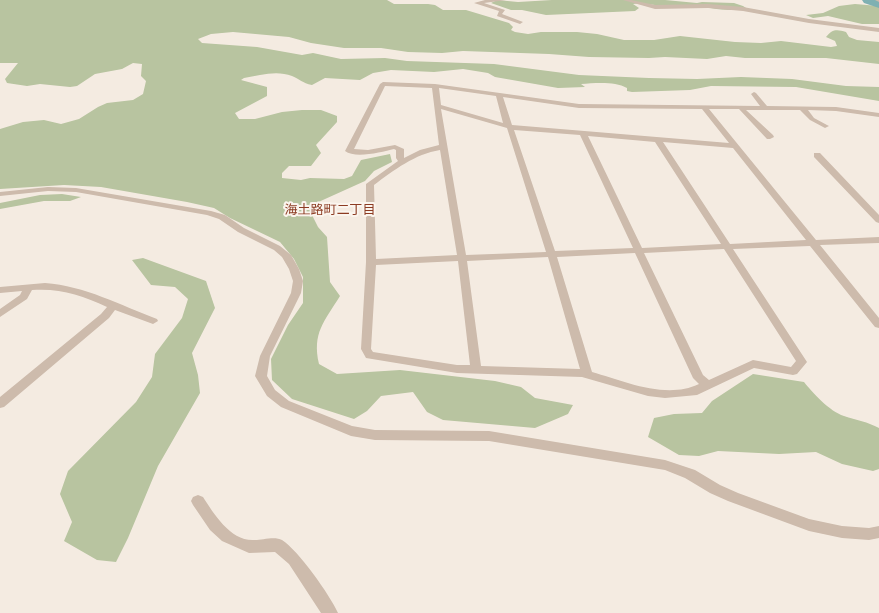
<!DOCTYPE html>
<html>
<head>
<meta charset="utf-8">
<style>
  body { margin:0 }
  canvas { display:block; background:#f4ebe1 }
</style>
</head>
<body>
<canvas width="879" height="613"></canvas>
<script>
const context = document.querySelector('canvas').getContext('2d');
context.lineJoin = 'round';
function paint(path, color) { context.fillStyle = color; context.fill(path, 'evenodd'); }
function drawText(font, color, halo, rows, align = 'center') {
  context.font = font + ' "PT Sans Narrow","Noto Sans JP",sans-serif'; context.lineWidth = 4; context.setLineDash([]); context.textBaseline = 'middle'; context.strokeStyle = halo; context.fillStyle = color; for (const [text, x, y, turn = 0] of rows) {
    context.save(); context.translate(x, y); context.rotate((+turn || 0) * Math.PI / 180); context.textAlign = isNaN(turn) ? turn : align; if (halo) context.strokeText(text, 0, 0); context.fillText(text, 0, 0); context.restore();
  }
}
paint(new Path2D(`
  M0,0H387L394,4H428L435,5L443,10H466L509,23L513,27L511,30L515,32L528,34L541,32H577L597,34L624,40H654L680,36L735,42L761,43L781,41L831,47L837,46L835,41L826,37C832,29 837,29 846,32L849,37L857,40L879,42V64L826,58H745L726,56L707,59L665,57L649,58L589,57L549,54L463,51L442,53L408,52L381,48H344L311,43L289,37L233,32L211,34L198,39L202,43L257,47L302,55L313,53L341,59L385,58L407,61L494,64L579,75L649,78L697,79L741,77L792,79L846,86L879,87V101L796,87L711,86L690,90L632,92L627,91V88C615,81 595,83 581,84L585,87L558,88L495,77L488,73L463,69L434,72L391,70L373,73L360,80L325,78L312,85C302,83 300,79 292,76C277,70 260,75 244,78L241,80L267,87V96L235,113L239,119H255L282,112L302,110H321L337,116V122L316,145L321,153L311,166H289L282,173V178L301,180L310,178L344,179L352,176L361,160L390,154L392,162L374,171L365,181L314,204L310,211L318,227L327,237L330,282L340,296C324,322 312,333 319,364L337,374L400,370L495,381L521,387L535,398L573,405L568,414L535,428L443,420L427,412L413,392L381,396L367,411L354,419L292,399L272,380L271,359L288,325L303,303V277L294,259L280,242L230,218L214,208L187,202L101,187L64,185L0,189V129L23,122L44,120L61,124L79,119L98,107L107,103L133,100L143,94L146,81L141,76L142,64L133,63L122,69L95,74L77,86L70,87L40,84L27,86L7,83L5,79L18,63H0Z
  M497,0L518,2L552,0H665L697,3L702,2L734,3L743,6L746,8C728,13 711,7 693,6C680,5 667,6 655,5C645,4 643,2 633,4L639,8L635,11L546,15L522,10H511L491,3Z
  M855,4L879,6V24H862L828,16L813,18L806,15L823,13L839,6Z
  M62,194L81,197L70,201H44L0,209V203L40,195Z
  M143,258L206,281L215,308L192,353L198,375L200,393L158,466L128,538L116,562L97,560L64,541L72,522L60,494L68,471L136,402L152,377L155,354L182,318L188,299L175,287L151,285L132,260Z
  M753,374L804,382C813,393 829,411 844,416C856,420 868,422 879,428V469L873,471L842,464L816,452L779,454L718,451L699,456L679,455L648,437L654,418L674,414L702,413L712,401Z`), '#b8c4a0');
paint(new Path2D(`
  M862,0H879V8L864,3Z`), '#7fb0b2');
paint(new Path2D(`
  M485,0H506L484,3L505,10L502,14L523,22L520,24L497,16L499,11L474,3Z
  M623,0H631L655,5L708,4L743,7L809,19L879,28V32L809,23L743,11L708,8L655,9Z
  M875,0H879V2Z
  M383,82L435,84L579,104L760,106L751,94L754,92L756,93L767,106L836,107L879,113V117L836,111L808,110L814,118L827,125L829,126L825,128L810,120L800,110H746L773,135L774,137L770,139H767L739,109H709L816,240L879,237V243L820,245L879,318V328L875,327L810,246L733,249L807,362L797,374L793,375L754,368L697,395L665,398L648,396L582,377L457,373L366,358L361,349L366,262V184L398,161L396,158V150L394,149C382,152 355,159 345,151L380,84ZM385,86L432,88L439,145L420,150L404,158V149L395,145L368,150L354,149ZM439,88L496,96L503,123L441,105ZM503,97L579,108L702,109L729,143L512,125ZM441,109L507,128L546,252L466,255ZM514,130L580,135L633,248L555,251ZM588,136L655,142L721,244L642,248ZM663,142L733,148L806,240L730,244ZM440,150L457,255L376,259L374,185C394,170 415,154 440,150ZM724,249L796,361L791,367L753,360L709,380L703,375L644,253ZM635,253L693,378L699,384C666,400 624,381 592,372L557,257ZM548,257L580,369L481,366L467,261ZM458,261L470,365H457L373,352L371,349L376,265Z
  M814,153H820L879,215V223L876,222L814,157Z
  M48,187L76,188L211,211L225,215L244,228L280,246L291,255L299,269L303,281L301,293L270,356L267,376L275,390L289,401L352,426L375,430L489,431L665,460L695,470L720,485L738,493L809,519L842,526L869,528L879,526V538L869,540L842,538L809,531L728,501L710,493L685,478L665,470L489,441L375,440L351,436L281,407L267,396L255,376L260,356L291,293L293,281L289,269L282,257L274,250L238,232L219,219L207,215L76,192L48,191L0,196V192Z
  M45,283C85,286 120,305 157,319L158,321L153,324L115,310L109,318L4,407L0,408V397L101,314L107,307C82,295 60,288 32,290L27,299L0,317V309L20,295L22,291L0,293V287Z
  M198,495L203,497C214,514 231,542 255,540C262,540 275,536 282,540C298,550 330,595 338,613H321L289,564L275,552L249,553L222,541L210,530L193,505L191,501L193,497Z`), '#cdbbac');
drawText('13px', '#8c3b22', '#fbf5ee', [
  ["海土路町二丁目",330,210]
]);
</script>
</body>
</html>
